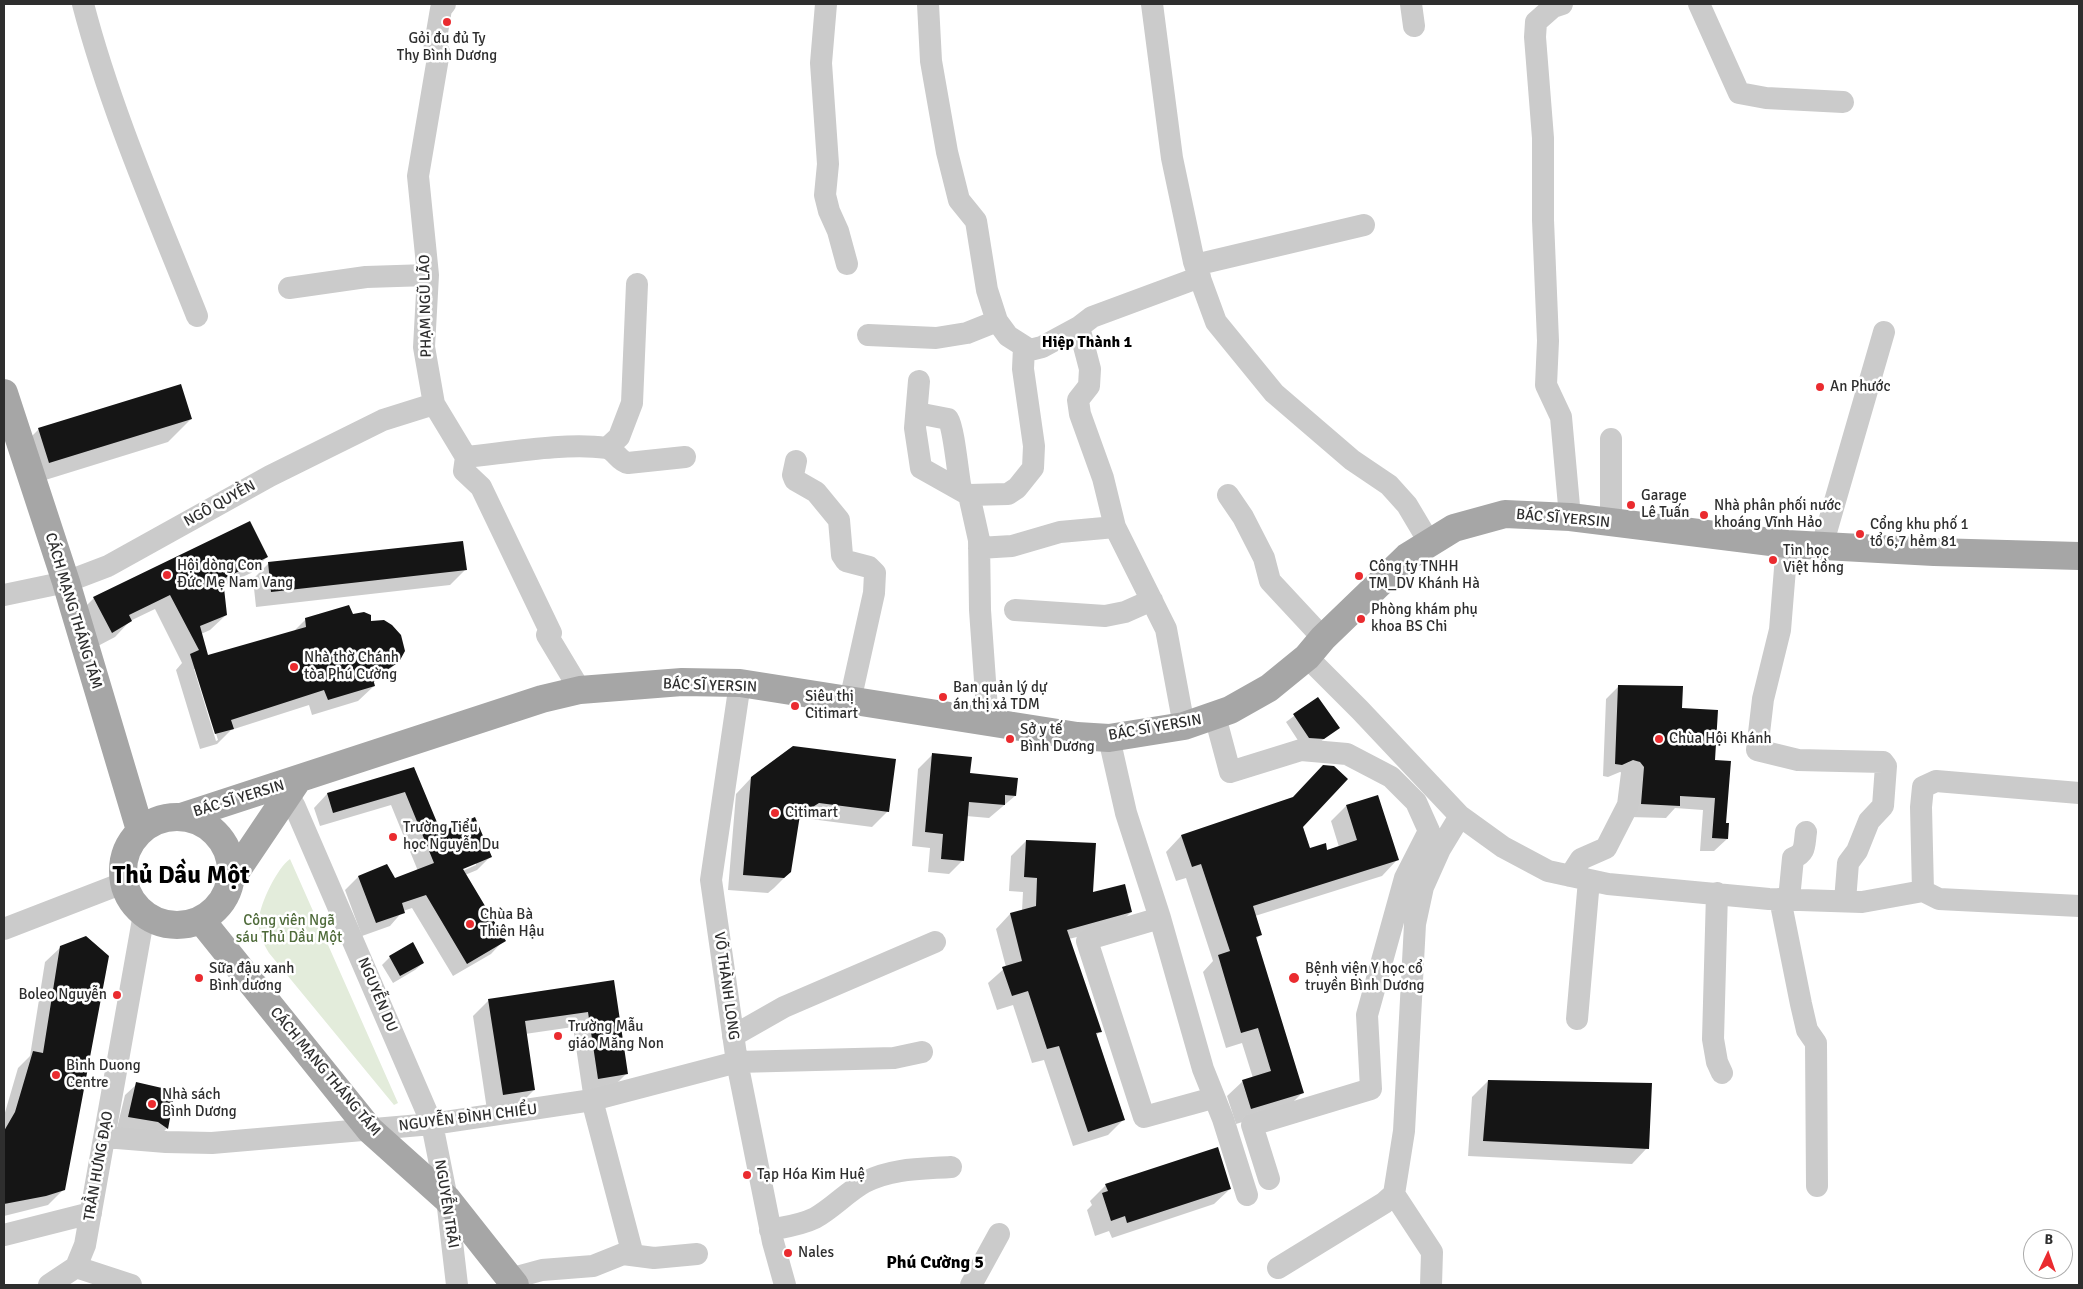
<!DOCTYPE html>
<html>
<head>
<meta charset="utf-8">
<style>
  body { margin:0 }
  #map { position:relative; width:2083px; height:1289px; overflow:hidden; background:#fff; font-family:Signika,sans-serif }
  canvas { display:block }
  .frame { position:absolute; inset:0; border:5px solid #2e2e2e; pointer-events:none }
  .north { position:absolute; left:2023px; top:1229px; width:50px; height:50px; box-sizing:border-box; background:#fff; border:1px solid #ababab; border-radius:50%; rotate:3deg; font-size:14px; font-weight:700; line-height:20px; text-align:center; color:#2e2e2e }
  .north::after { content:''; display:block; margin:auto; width:18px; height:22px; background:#ea2b2f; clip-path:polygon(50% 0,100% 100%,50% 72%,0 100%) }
</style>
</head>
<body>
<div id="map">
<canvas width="2083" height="1289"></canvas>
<div class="frame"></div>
<div class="north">B</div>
</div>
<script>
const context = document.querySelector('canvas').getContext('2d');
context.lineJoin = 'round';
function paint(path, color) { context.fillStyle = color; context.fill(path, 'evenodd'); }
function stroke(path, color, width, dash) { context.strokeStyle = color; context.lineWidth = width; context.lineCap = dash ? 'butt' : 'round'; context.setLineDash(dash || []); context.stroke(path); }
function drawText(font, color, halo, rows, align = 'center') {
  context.font = font + ' Signika,sans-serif'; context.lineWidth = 5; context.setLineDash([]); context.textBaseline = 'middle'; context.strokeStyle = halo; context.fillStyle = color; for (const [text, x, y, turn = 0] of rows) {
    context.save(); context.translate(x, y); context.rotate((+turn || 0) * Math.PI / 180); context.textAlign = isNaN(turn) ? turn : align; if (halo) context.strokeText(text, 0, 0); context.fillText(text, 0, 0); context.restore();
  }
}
paint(new Path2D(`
  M290,859L398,1103L394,1105L269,953C263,943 257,932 259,919C260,904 277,868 290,859Z`), '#e3ecdb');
paint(new Path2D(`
  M191,419L168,442L26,486L16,452L39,429Z
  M462,542L465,570L450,585L256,607L253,579L268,564Z
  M267,557L251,573L223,586L226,615L210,630L201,634L207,657L293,632L306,619L352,615L370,622L398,662L373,683L374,686L358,701L312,715L309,705L231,730L217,744L200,749L176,670L182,663L155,609L130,621L115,637L96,647L79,613L94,598ZM194,669H196L218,740L216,741Z
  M1619,686L1681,709L1714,761L1727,839L1714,851H1700L1703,810L1675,808L1666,818L1629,817L1627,775L1620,772L1608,777L1603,776L1606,699Z
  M1318,698L1338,728L1315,746L1301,745L1286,722Z
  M932,755L1015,796L989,818L966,816L963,860L949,874L928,872L930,848L912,846L918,769Z
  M413,768L440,834L491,856L477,870L465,875L504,940L491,954L453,976L412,908L403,911L390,926L362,936L345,890L358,877L394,880L418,871L391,805L320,826L314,808L327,794ZM476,862V865L458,873L457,871Z
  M751,778L888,811L872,827L803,818L797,821L790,872L774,888L768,893L728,890L736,794Z
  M1346,806L1397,860L1382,876L1255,916L1261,934L1256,939L1302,1093L1287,1108L1236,1124L1227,1096L1243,1081L1253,1078L1242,1043L1226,1048L1203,972L1213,961L1186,878L1176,881L1166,852L1181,836L1302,827L1310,849L1327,851L1339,847L1331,821Z
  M1026,841L1092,894L1131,912L1116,927L1069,939L1100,1031L1096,1036L1123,1120L1108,1135L1073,1146L1044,1060L1032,1063L1013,1005L997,1010L988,983L1006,967L996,929L1010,914L1022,911L1023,892L1009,891L1011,856Z
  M61,947L64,1189L48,1205L4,1216V1116L18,1068L30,1056L45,962Z
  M390,957L423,963L415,970L393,983L382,965Z
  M613,982L626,1074L611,1089L583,1094L573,1027L525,1034L534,1090L519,1105L487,1110L473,1016L489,1000Z
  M1488,1081L1647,1148L1632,1164L1468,1156L1472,1097Z
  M137,1084L167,1128L156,1140L117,1128L125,1095Z
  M1106,1185L1230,1189L1214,1204L1112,1238L1109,1231L1095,1236L1087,1210L1092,1205L1090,1201Z`), '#0003');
paint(new Path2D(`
  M181,384L192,419L49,463L38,428Z
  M250,521L268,557L223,579L227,615L200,626L208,655L306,627L305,618L349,605L353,614L364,612L371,615V621L384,620L392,625L401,635L405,651L399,662L373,679L375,686L328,700L324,690L231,720L234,729L215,734L190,654L199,650L170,595L129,615L132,621L112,633L93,597Z
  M463,541L467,570L271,592L268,562Z
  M1618,685L1683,686L1682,708L1718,710L1715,760L1731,761L1726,823H1729L1728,839L1712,838L1715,798L1680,796V806L1641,804L1644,767L1640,762L1633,760L1622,765L1615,764Z
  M1318,697L1340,728L1324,739L1309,738L1293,714Z
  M793,746L896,759L889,812L819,803L800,815L791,872L784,878L743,875L751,777Z
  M932,753L972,757L970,773L1018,778L1016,796L1005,795V805L969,802L964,861L941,859L943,834L925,832Z
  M1323,765L1334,766L1348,779L1303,827L1310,848L1326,843L1327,850L1357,840L1346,805L1378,795L1399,860L1253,906L1262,935L1256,937L1304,1093L1251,1109L1242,1080L1271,1071L1258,1028L1241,1033L1218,955L1230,951L1201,864L1192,867L1181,835L1293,797Z
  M414,767L441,832L475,817L492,857L463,869L506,941L467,964L426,895L402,903L405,913L376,923L358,876L387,864L395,878L434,863L405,792L333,813L327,793Z
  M1026,840L1096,843L1093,892L1125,884L1132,912L1067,930L1102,1032L1096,1033L1125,1120L1088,1132L1059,1046L1047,1049L1028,991L1012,996L1002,967L1022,961L1010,913L1036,906L1037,878L1024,877Z
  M86,936L109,956L65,1190L46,1196L4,1204V1131L15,1112L33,1051L43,1053L60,946Z
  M413,942L424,963L400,976L389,956Z
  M614,980L628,1074L598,1079L588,1012L525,1021L535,1090L503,1095L488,999Z
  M1488,1080L1652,1083L1649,1149L1483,1141Z
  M136,1082L175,1091L168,1129L158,1122L128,1117Z
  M1218,1147L1231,1189L1127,1223L1125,1216L1111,1221L1102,1193L1108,1191L1105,1184Z`), '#151515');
stroke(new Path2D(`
  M83,4C111,111 156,213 197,316
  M445,4L441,9L434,50L439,52L418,176L428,275L424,347L434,404L466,457L464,471L481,487L551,633L547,635L580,690
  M826,4L821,63L828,164L825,195L829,211L838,231L847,264
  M928,4L931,61L947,152L959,200L976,221L987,290L997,321L1008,336L1030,350L1042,347L1079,327
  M1152,4L1172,158L1194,262L1216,322L1274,393L1352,460L1389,485L1407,505L1429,542
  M1411,4L1414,26
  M1562,4L1553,7L1536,22L1535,37L1543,138V220L1548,341L1546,385L1561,417L1570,517
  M1699,4L1739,93L1766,98L1843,102
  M1195,265L1364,225
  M289,288L366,277L428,275
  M868,335L936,338L967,333L997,321
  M919,381L915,428L921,468L969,495L979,540L980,610L988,723
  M917,413L948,419C954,428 958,476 961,490
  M607,448L619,437L632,403L637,284
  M466,457C506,453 567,442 606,448C616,450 618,461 628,463L685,457
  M796,461L793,475L795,480L816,492L839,520L842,555L846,561L869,567L875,573L874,593L850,701
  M969,495L1008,494L1017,488L1033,468L1034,446L1023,369L1024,347
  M1228,495L1243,517L1264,558L1270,581L1323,638
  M1611,523V439
  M1787,544L1780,630L1763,699L1757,750L1798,760L1883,762L1886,766L1883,806L1869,821L1857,851L1848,863L1845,901
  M1822,546L1884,332
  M979,548L1012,546L1060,532L1115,527
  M4,595L66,582L108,566L270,476L383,420L434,404
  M1015,610L1105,616L1125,612L1152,600
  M1307,657L1360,710L1460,816L1503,847L1548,871L1608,884L1769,899L1862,902L1923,891
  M740,683L711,880L737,1062L773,1242L785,1285
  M1215,716L1230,772L1301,750L1347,754L1391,777L1416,802L1429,831L1405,878L1367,1015L1371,1089L1252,1125L1269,1179
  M1184,726L1166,629L1115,527L1103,478L1080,414L1078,400L1089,386L1090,369L1079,327L1092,317L1200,277
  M1109,738L1126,813L1160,918L1203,1069L1223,1119L1247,1195
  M283,785L295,807L432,1124L447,1199L457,1285
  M1570,876L1581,859L1606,848L1628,805L1632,773
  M1923,891L1921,807L1923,787L1936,781L2079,793
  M1923,891L1939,899L2079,906
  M1717,893L1713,1039L1717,1062L1722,1073
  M1780,899L1801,1004L1807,1030L1816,1043L1817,1186
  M1789,899L1793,858C1806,853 1804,846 1806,832
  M1160,918L1092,938L1087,941L1144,1117L1213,1098
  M4,929L123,883
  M1577,1019L1589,880
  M733,1036L784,1007L935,942
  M592,1100L633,1255
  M105,1137L166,1142L212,1143L432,1124L592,1100L737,1062L894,1058L922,1052
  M1394,1194L1432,1252L1431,1285
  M770,1230C785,1227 801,1225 815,1218C833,1208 847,1192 865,1182C892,1168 922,1169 951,1167
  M4,1235L91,1213
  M76,1267L131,1285
  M1278,1268L1384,1203L1394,1194L1404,1131L1415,924L1423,887L1440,849L1460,816
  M509,1279L542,1270L593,1266L623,1254L654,1258L697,1254
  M49,1285L76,1267L85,1245L144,914
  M971,1285L999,1234`), '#cbcbcb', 22);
stroke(new Path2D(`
  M4,393L66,582L140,830
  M123 871a54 54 0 1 1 108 0a54 54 0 1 1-108 0Z
  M181,817L542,699L580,690L682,682L740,683L1077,736L1109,738L1184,726L1230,710L1269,688L1307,657L1323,638L1407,557L1454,528L1505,514L1570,517L1787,544L1934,552L2079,556
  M231,879L297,781
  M201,920L370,1130L447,1199L515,1285`), '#a6a6a6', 28);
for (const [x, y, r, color] of [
  [447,22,5,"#ea2b2f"],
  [1820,387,5,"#ea2b2f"],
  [1631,505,5,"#ea2b2f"],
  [1704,515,5,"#ea2b2f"],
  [1860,534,5,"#ea2b2f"],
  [1773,560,5,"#ea2b2f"],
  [167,575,5,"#ea2b2f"],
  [1359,576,5,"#ea2b2f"],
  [1361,619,5,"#ea2b2f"],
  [294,667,5,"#ea2b2f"],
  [943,697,5,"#ea2b2f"],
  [795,706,5,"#ea2b2f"],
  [1010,739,5,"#ea2b2f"],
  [1659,739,5,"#ea2b2f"],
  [775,813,5,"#ea2b2f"],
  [393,837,5,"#ea2b2f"],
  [470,924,5,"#ea2b2f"],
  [199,978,5,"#ea2b2f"],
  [1294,978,6,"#ea2b2f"],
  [117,995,5,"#ea2b2f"],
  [558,1036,5,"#ea2b2f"],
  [56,1075,5,"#ea2b2f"],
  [152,1104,5,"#ea2b2f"],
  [747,1175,5,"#ea2b2f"],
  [788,1253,5,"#ea2b2f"]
]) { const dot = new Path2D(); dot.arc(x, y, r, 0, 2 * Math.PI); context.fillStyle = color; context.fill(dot); stroke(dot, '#fff', 2); }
drawText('15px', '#2e2e2e', '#fff', [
  ["Gỏi đu đủ Ty",447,39,"center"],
  ["Thy Bình Dương",447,56,"center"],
  ["An Phước",1830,387],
  ["Garage",1641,496],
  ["Lê Tuấn",1641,513],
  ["Nhà phân phối nước",1714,506],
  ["khoáng Vĩnh Hảo",1714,523],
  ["Cổng khu phố 1",1870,525],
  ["tổ 6,7 hẻm 81",1870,542],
  ["Tin học",1783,551],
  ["Việt hồng",1783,568],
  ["Hội dòng Con",177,566],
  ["Đức Mẹ Nam Vang",177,583],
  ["Công ty TNHH",1369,567],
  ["TM_DV Khánh Hà",1369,584],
  ["Phòng khám phụ",1371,610],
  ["khoa BS Chi",1371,627],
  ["Nhà thờ Chánh",304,658],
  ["tòa Phú Cường",304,675],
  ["Ban quản lý dự",953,688],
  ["án thị xả TDM",953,705],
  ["Siêu thị",805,697],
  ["Citimart",805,714],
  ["Sở y tế",1020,730],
  ["Bình Dương",1020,747],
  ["Chùa Hội Khánh",1669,739],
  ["Citimart",785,813],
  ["Trường Tiểu",403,828],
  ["học Nguyễn Du",403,845],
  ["Chùa Bà",480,915],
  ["Thiên Hậu",480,932],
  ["Sữa đậu xanh",209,969],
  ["Bình dương",209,986],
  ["Bệnh viện Y học cổ",1305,969],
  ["truyền Bình Dương",1305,986],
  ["Boleo Nguyễn",107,995,"right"],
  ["Trường Mẫu",568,1027],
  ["giáo Măng Non",568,1044],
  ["Binh Duong",66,1066],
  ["Centre",66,1083],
  ["Nhà sách",162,1095],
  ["Bình Dương",162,1112],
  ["Tạp Hóa Kim Huệ",757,1175],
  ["Nales",798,1253]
], 'left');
drawText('15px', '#2e2e2e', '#fff', [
  ["PHẠM NGŨ LÃO",426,306,-91],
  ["NGÔ QUYỀN",220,504,-29],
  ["BÁC SĨ YERSIN",1563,519,5],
  ["CÁCH MẠNG THÁNG TÁM",73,611,73],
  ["BÁC SĨ YERSIN",710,686,2],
  ["BÁC SĨ YERSIN",1155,728,-10],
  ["BÁC SĨ YERSIN",239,799,-17],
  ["VÕ THÀNH LONG",726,986,82],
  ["NGUYỄN DU",377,995,67],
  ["CÁCH MẠNG THÁNG TÁM",325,1072,50],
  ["NGUYỄN ĐÌNH CHIỂU",468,1118,-7],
  ["TRẦN HƯNG ĐẠO",99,1166,-80],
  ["NGUYỄN TRÃI",446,1204,81]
]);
drawText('15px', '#4f6b3a', '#fff', [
  ["Công viên Ngã",289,921],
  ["sáu Thủ Dầu Một",289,938]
]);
drawText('bold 16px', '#000', '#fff', [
  ["Hiệp Thành 1",1087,343]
]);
drawText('bold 18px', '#000', '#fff', [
  ["Phú Cường 5",935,1263]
]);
drawText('bold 25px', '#000', '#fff', [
  ["Thủ Dầu Một",181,876]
]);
</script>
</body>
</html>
